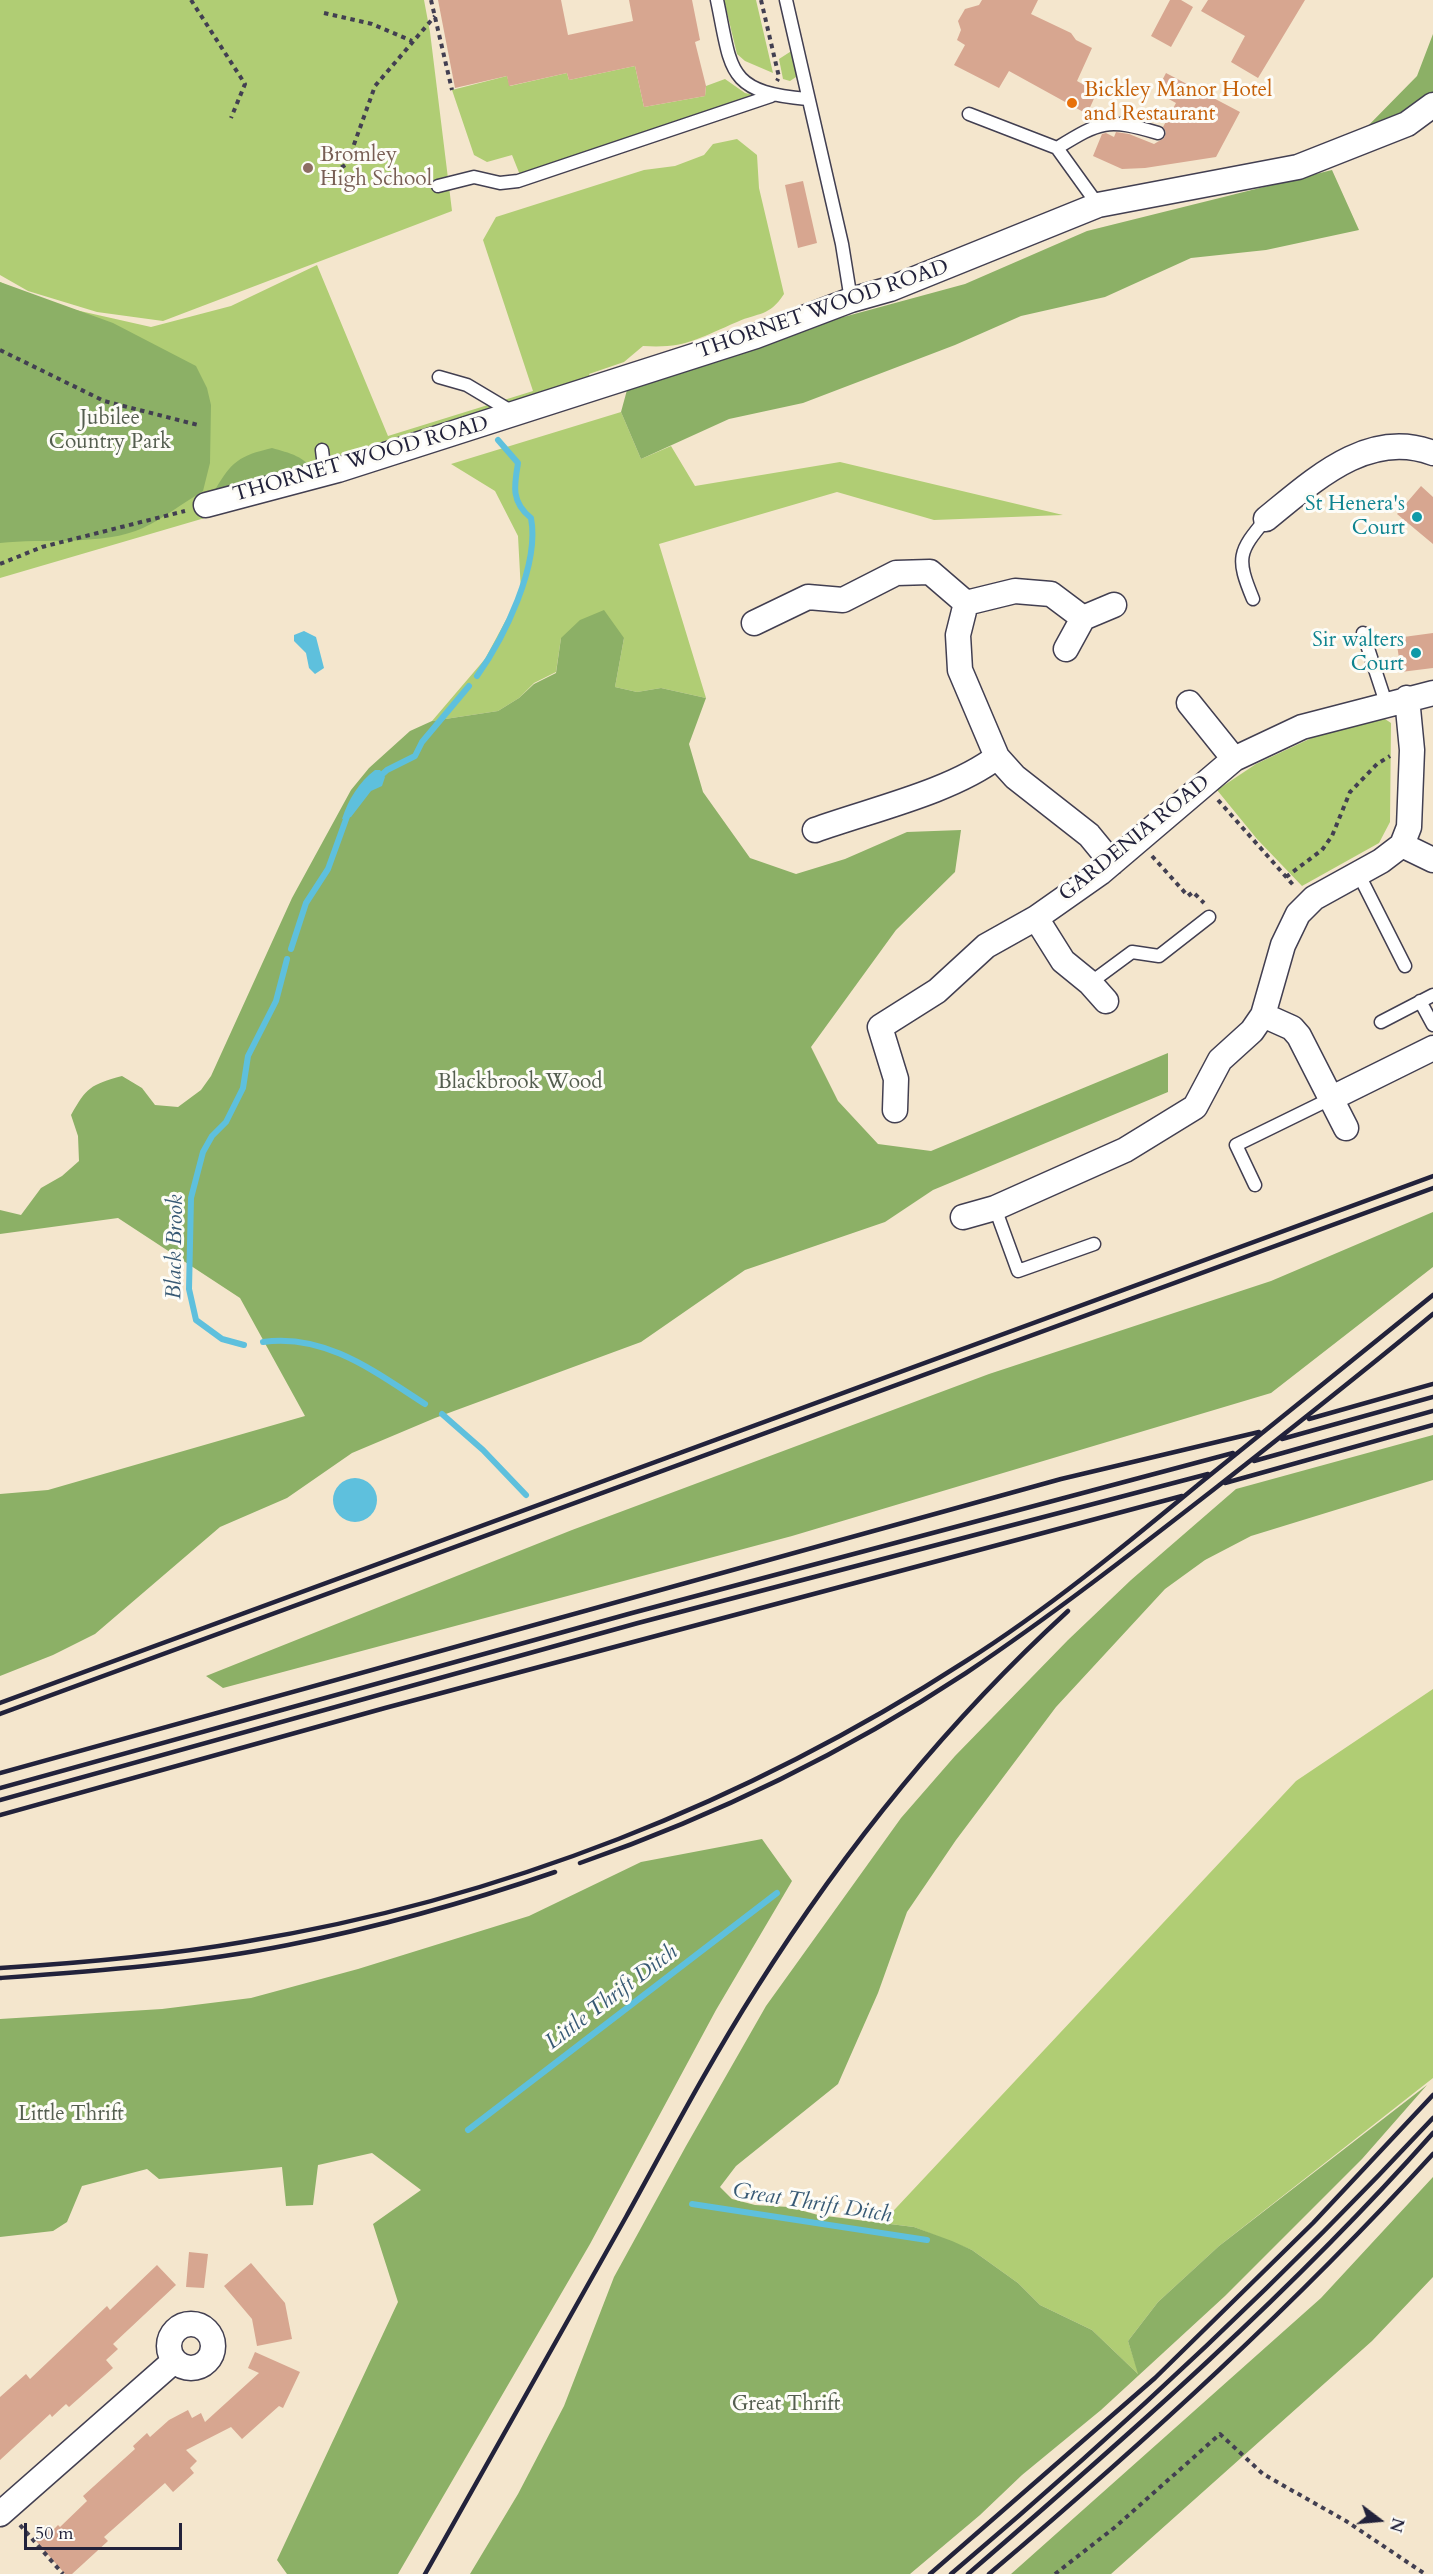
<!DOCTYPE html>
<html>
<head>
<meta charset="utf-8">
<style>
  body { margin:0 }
  #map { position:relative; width:1433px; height:2574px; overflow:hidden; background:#f4e6cd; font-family:Cardo,serif }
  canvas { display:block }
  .north { position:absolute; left:1349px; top:2490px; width:60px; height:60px; -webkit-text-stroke:4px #fdfcf7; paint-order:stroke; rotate:106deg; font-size:16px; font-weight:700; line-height:24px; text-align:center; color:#22223b }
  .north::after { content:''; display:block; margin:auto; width:21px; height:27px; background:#22223b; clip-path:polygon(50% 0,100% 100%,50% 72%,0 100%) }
  .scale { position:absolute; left:24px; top:2523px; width:158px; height:27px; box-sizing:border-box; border:3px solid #22223b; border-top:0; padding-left:8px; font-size:18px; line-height:21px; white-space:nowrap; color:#22223b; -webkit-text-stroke:4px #fdfcf7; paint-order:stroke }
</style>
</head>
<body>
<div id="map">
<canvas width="1433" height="2574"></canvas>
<div class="north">N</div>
<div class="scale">50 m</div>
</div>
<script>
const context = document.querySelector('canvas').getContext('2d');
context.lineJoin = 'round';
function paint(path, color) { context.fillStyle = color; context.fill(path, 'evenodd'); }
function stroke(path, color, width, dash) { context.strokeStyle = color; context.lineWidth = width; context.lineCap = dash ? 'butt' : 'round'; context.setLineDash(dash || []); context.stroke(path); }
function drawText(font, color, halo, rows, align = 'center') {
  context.font = font + ' Cardo,serif'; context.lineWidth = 6; context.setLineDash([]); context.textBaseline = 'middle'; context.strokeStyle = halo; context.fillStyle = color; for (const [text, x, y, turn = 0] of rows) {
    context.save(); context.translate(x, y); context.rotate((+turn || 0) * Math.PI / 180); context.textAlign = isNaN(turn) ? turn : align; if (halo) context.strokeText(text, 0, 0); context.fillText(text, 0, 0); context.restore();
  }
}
paint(new Path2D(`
  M0,0H424L430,32L452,211L163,321L97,312L28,291L0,275Z
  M724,0H756L773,73L745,61L737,54Z
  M793,50L799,75L790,81L783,79L779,59Z
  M635,66L644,107L705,96L706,86L725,79L745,93L754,95L520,175L512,155L487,162L474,155L452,90L507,76L510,86L567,73L569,80Z
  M737,139L757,155L759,188L784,294C769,317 759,312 737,322C699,338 685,349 643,346L624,362L589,374L599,395L331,481L0,578V282L49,304L151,327L231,306L317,265L388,436L533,391L483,240L496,217L644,170L675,166L704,155L713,144Z
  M621,412L641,459L671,446L695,486L840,462L1063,515L934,520L837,492L659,544L706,698L661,688L637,692L615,687L624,638H561L556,672L534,683L519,698L498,711L432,721L485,659L521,592L518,536L495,491L451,464Z
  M1382,717L1391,723L1390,822L1379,843L1302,886L1257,839L1217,790L1256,764L1318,735Z
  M1433,1689V2078L1219,2246L1158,2302L1128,2341L1139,2375L1092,2330L1040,2305L1018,2283L972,2250L914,2227L882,2223L1296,1781Z`), '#b0cd74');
paint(new Path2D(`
  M1433,34V94L1405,114L1360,134L1417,76Z
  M1332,170L1359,230L1266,250L1191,258L1105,297L1021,316L955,345L803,403L729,419L641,459L621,412L627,390L825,322L965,284L1087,231Z
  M0,282L113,323L196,366L207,388L211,405L210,463L203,491C183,503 164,518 143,528C104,546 43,538 0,543Z
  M272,448C289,453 306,456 315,474L215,490C232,461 239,456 272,448Z
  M604,610L624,638L615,687L637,692L661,688L706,698L689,744L703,792L750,858L796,874L845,859L907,832L961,830L955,872L896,930L811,1047L838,1101L878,1144L931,1151L1168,1053V1092L933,1190L885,1222L745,1270L641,1342L435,1418L352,1453L287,1498L220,1527L95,1634L53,1655L0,1676V1494L48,1490L305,1416L240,1298L118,1218L0,1234V1210L21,1215L41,1188L62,1176L79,1161L78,1136L71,1115C87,1087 90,1085 122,1076L142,1088L155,1105L178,1107L201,1090L211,1076L292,898L351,790L369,768L410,731L432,721L498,711L519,698L534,684L556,673L561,638L580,620Z
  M1433,1212V1267L1271,1393L792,1536L223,1688L206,1676L572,1530L989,1374L1271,1281Z
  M1433,1435V1480L1251,1536L1205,1560L1165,1589L1056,1707L956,1840L907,1912L878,1993L838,2084L736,2166L720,2187L732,2199L755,2205L789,2207L818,2215L914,2227L952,2241L972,2250L1018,2283L1040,2305L1092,2330L1138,2374L1128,2341L1158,2302L1219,2246L1427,2085L1362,2159L1225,2296L1101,2410L1022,2475L980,2515L910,2574H470L518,2494L564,2406L614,2277L686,2146L766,2006L901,1818L955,1756L1068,1640L1131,1580L1236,1489Z
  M762,1839L792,1881L716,2010L590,2244L398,2574H287L277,2560L398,2302L373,2224L421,2190L372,2153L318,2165L313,2205L286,2206L282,2167L159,2179L147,2169L82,2186L67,2222L53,2231L0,2237V2019L162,2009L251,1998L358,1969L529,1916L641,1862Z
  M1433,2177V2277L1372,2341L1111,2574H1011L1321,2298Z`), '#8cb066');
paint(new Path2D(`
  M304,631L316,637L324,668L315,674L309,668L306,653L294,641V635Z
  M375,770H380L385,777L382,786L371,791L351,817L342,819C348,800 359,782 375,770Z
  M333 1500a22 22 0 1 1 44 0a22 22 0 1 1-44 0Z`), '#5ec0dd');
stroke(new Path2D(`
  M477,676C504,638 540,565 531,518C511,502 514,486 518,463L498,440
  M377,779L387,770L415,756L422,742L469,686
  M291,949L306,903L328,869L349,811
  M263,1342C325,1333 375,1372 425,1404
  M244,1345L222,1339L196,1320L189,1289L191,1198L203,1152L212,1136L226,1122L243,1088L248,1056L276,1001L287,959
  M442,1414L483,1450L526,1495
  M468,2130L777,1893
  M692,2204L927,2240`), '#5ec0dd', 6);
paint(new Path2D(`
  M438,0H561L568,35L633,21L629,0H692L700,40L695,42L706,86L705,96L644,107L635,66L569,80L567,73L509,86L507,76L455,88Z
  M982,0H1038L1031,14L1071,33L1076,40L1092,48L1077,81L1097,92L1087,114L1009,71L999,88L954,65L965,45L957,40L961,30L958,21L965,9L979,5Z
  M1170,0H1181L1193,7L1171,47L1151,36Z
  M1208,0H1305L1258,78L1231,62L1245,36L1201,11Z
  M1166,73L1240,112L1216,157L1145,168L1122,169L1093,156L1102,134L1106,133L1114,137L1116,132L1129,134L1154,144L1164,138L1166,132L1163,127L1176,103L1156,92Z
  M803,181L817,243L798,248L785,185Z
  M1421,486L1433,497V544L1397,514Z
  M1433,633V668L1401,672L1396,638Z
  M189,2252L208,2254L204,2288L186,2287Z
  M251,2263L285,2303L292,2339L257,2346L252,2319L224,2286Z
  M157,2265L176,2285L113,2344L118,2349L106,2360L113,2368L69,2407L66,2404L52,2417L50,2414L0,2460V2397L26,2374L30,2379L107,2306L110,2310Z
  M255,2352L300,2372L283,2408L279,2406L242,2439L231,2427L186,2450L197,2461L190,2468L194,2473L173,2492L165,2483L104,2537L108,2541L72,2574H65L36,2541L50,2529L52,2531L58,2525L60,2527L87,2501L83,2496L135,2449L133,2446L147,2433L150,2437L169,2420L188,2410L192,2418L201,2413L205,2422L259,2373L248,2368Z`), '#d7a690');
const lane = new Path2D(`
  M717,0C732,71 726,92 807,99
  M786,0L842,244L851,300
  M969,114L1057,148C1101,121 1107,118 1158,133
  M1057,148L1098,205
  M438,186L474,177L500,183L518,181L771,96
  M439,377L467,385L514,413
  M322,450L325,474
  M1253,599C1236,558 1238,552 1266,519
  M1363,633L1386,703
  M1358,873L1405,966
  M1090,983L1132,952L1159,956L1209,917
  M1420,1001L1433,1025
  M1381,1022L1433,995
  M1255,1185L1236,1145L1330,1099
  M995,1208L1018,1271L1094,1244`);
const street = new Path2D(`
  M206,505L338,470L756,336L851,300L890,289L1098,205L1298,167L1407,124L1433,105
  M1266,519C1313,481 1368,428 1433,453
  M966,603L958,635L960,670L997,757L1015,777L1089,835L1112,863
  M966,603L1015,591L1051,594L1083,618L1114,605
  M754,623L808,597L843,600L896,573L930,572L966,603
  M1066,649L1083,618
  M1189,703L1234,759
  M815,830C870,810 951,792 997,757
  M1402,845L1433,860
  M1036,918L1063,961L1090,983L1106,1001
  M1263,1015L1292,1028L1299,1036L1346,1128
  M1330,1099L1433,1048
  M895,1110L896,1079L880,1027L937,991L986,946L1036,918L1100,873L1234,759L1302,727L1433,693
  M963,1217L995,1208L1125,1150L1195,1107L1220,1060L1252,1031L1263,1015L1283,945L1298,914L1314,898L1381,861L1402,845L1409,827L1412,750L1407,698
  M169 2346a22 22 0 1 1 44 0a22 22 0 1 1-44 0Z
  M0,2514L174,2361`);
stroke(lane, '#423f51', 15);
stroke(street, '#423f51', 27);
stroke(new Path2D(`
  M191,0L245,84L231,118
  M431,0L452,90
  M761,0L779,77L777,81
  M324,13L372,24L412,41
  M326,177L347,164L375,86L435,16
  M0,350L104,401L198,425
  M0,564L42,547L185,511
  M1218,800L1295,887
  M1152,856L1188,896L1193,892L1204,903
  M1286,877L1322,850L1332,836L1350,792L1377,764L1390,756
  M20,2525L63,2574
  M1055,2574L1114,2528L1220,2434L1263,2474L1346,2521L1425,2574`), '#423f51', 4, [4.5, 4.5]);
stroke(lane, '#fff', 12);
stroke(street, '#fff', 24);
stroke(new Path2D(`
  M1309,1419L1433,1384
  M1282,1439L1433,1397
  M1254,1461L1433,1411
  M1225,1483L1433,1425
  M0,1703L1433,1176
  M0,1714L1433,1188
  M0,1773L1061,1479L1259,1432
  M0,1788L632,1613L1233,1453
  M0,1800L638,1623L1208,1474
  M0,1815L385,1708L1182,1496
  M580,1863C715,1816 846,1752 966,1673C1051,1616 1132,1553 1213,1490C1287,1432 1361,1374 1433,1314
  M0,1968C81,1963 163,1956 243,1942C500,1900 746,1803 966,1661C1048,1609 1124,1546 1199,1484C1277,1421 1355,1358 1433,1295
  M0,1978C96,1971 193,1964 288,1945C379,1927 468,1902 555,1872
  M425,2574C492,2455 559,2336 626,2217C668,2141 709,2063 756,1989C843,1851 948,1721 1068,1611
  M930,2574L1155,2378L1313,2223L1433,2095
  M951,2574C1120,2431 1282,2280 1433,2118
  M968,2574C1130,2434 1291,2293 1433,2133
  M989,2574C1145,2442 1295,2305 1433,2154`), '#22223b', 4.5);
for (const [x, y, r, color] of [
  [1072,103,6,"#e8710a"],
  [308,168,6,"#8d6e63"],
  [1417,517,6,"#0f9aa8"],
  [1416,653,6,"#0f9aa8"]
]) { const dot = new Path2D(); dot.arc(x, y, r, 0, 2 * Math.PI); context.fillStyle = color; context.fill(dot); stroke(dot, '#fdfcf7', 2); }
drawText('21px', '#c56008', '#fdfcf7', [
  ["Bickley Manor Hotel",1084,91],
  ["and Restaurant",1084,115]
], 'left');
drawText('21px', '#785e54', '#fdfcf7', [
  ["Bromley",320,156],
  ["High School",320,180]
], 'left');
drawText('21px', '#22223b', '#fdfcf7', [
  ["THORNET WOOD ROAD",823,310,-19],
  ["THORNET WOOD ROAD",361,460,-16],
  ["GARDENIA ROAD",1135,839,-39]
]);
drawText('21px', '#545e4f', '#fdfcf7', [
  ["Jubilee",110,419],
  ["Country Park",110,443],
  ["Blackbrook Wood",520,1083],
  ["Little Thrift",71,2115],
  ["Great Thrift",786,2405]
]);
drawText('21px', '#0d838f', '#fdfcf7', [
  ["St Henera's",1405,505],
  ["Court",1405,529],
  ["Sir walters",1404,641],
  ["Court",1404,665]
], 'right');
drawText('italic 22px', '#375974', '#fdfcf7', [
  ["Black Brook",176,1247,-89],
  ["Little Thrift Ditch",612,1998,-37],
  ["Great Thrift Ditch",812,2204,9]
]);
</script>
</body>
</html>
